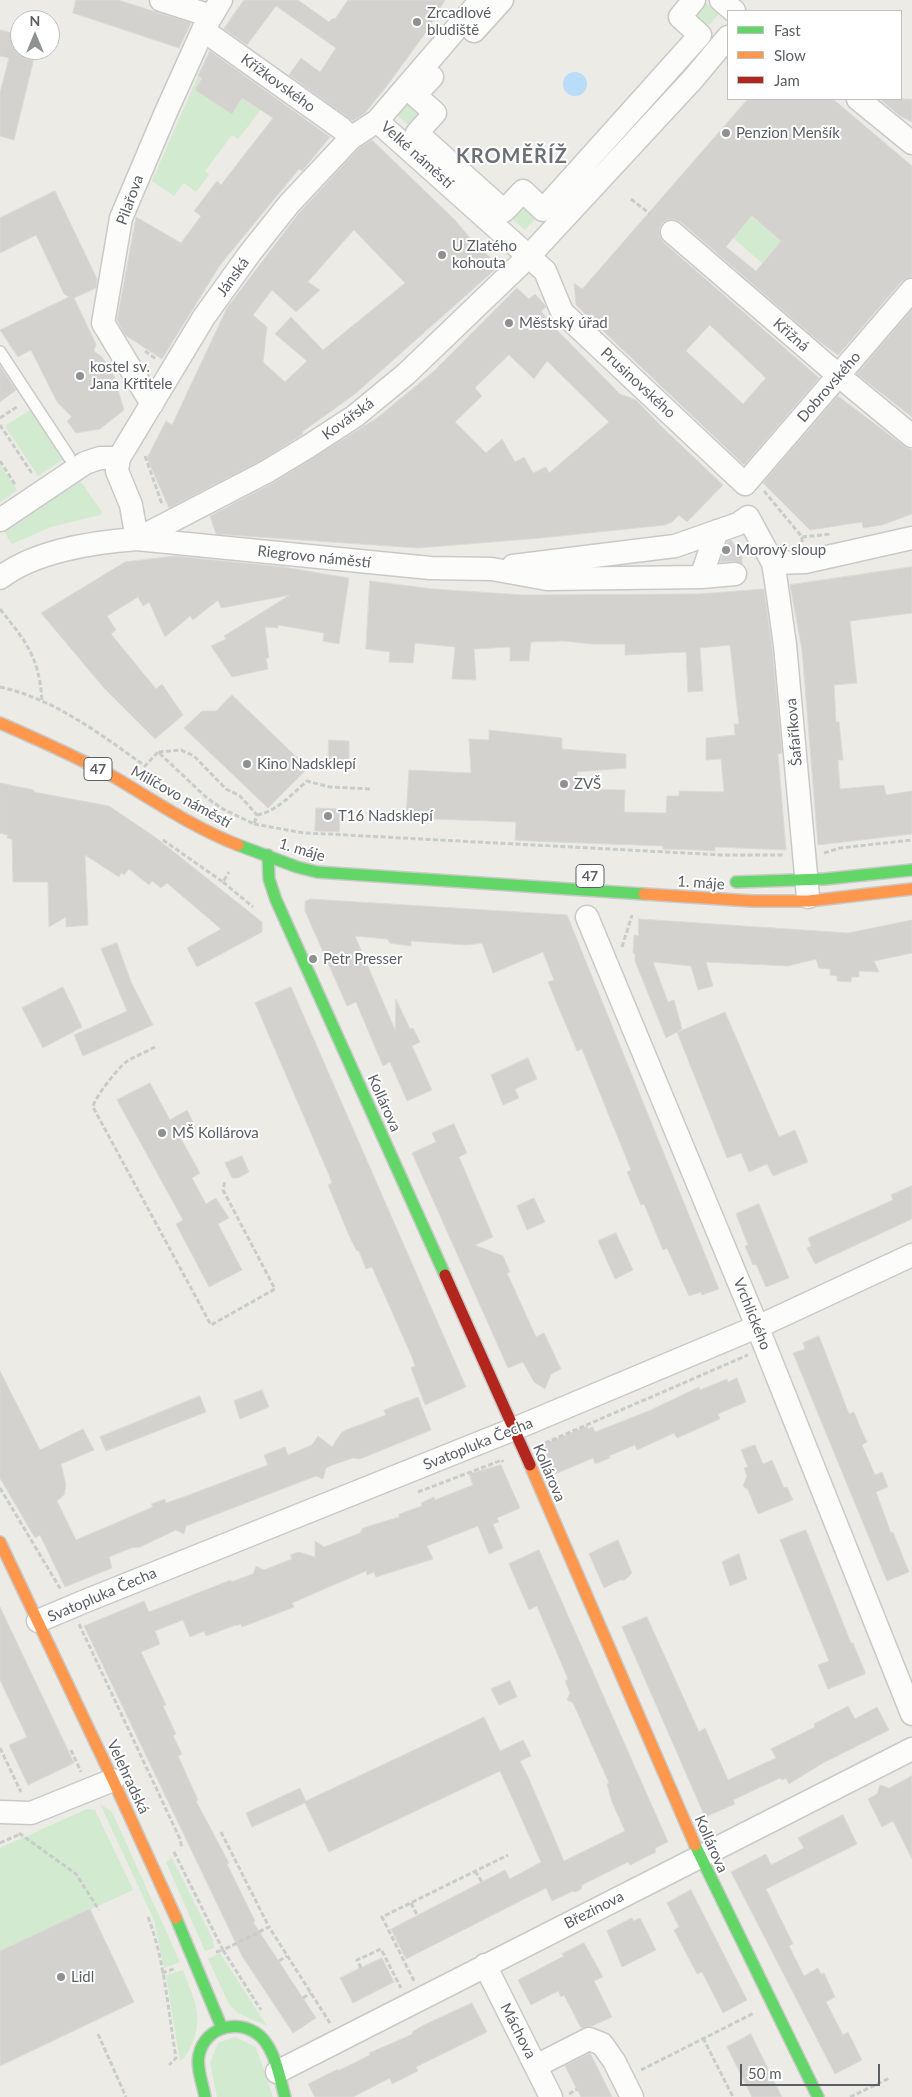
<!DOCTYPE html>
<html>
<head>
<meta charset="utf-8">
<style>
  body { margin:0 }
  #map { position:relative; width:912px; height:2097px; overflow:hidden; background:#ecebe6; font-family:Lato,sans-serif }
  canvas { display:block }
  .legend { position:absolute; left:727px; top:10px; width:175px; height:90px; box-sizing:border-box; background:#fff; border:1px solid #bdbfc1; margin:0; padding:6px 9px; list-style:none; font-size:15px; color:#5b5f65 }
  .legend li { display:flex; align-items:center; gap:10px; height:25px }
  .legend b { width:25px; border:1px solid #bdbfc1 }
  .north { position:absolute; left:10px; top:10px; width:50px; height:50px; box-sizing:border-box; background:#fff; border:1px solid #bdbfc1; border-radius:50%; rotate:0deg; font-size:14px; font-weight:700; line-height:20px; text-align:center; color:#5b5f65 }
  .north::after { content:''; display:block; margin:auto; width:18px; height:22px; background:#8e9092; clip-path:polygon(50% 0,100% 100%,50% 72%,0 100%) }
  .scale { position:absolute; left:740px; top:2064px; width:140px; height:22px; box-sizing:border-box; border:2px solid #5b5f65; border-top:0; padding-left:6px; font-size:15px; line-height:18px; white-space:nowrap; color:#5b5f65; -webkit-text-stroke:4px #fff; paint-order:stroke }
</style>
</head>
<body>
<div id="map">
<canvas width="912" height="2097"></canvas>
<ul class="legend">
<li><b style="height:6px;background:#63d668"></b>Fast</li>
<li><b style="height:6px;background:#ff974d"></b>Slow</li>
<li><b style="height:6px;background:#b3261e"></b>Jam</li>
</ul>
<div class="north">N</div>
<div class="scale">50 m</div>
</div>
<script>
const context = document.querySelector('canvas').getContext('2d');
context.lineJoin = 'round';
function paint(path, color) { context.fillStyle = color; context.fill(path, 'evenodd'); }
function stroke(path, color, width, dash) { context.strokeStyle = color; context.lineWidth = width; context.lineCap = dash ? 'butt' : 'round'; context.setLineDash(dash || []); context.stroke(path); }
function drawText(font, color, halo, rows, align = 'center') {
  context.font = font + ' Lato,sans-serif'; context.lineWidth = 4; context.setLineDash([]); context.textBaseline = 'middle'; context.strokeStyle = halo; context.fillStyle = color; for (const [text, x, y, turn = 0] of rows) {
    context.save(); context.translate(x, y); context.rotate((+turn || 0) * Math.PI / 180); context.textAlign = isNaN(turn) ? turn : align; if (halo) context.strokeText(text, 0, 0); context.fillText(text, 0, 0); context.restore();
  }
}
paint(new Path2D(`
  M703,0L719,14L700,35L680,17Z
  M198,76L202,78L195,90L232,113L242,98L261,110L238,139L232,135L205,171L209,175L196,192L184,183L174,196L152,181Z
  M415,95L435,113L417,133L397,115Z
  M523,191L543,210L525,230L504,211Z
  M752,217L781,241L762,263L733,238Z
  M33,408L65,458L38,476L5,426Z
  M0,465L17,490L0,502Z
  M79,479L102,512L100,515L51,527L12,544L3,530Z
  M100,1804L112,1812L180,1962L164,1968L154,1920Z
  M87,1809L95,1810L133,1890L0,1951V1848Z
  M172,1858L213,1940L214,1948L205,1951L166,1862Z
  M220,1953L267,2026L238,2013L229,2004L208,1959Z
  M183,1970C193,1999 205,2016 191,2046C188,2052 186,2057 180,2061L166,1975Z
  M235,2037L256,2047L273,2097H217L210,2063L218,2043Z`), '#d2ead0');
paint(new Path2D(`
  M563 84a12 12 0 1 1 24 0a12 12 0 1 1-24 0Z`), '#b9dcf8');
const building = new Path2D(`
  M76,0H118L191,23L179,48L73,13Z
  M244,0H298L329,22L333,18L335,19L348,0H445L424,35L389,83L365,113L353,121L289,75L301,58L320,72L336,48L276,6L247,45L224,29Z
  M0,30L20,35V50H36L14,140L0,136V93L9,58L0,56Z
  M210,51L330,137L302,171L299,169L220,265L162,359L125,335L117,320L136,217L181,243L201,216L194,211L217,181L221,185L273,118L242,98L232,114L195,90L202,78L198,76Z
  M748,99H833L912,166V277L902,281L838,355L816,339L681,222L674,219L667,220L662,223L659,230L660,237L663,242L819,378L745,464H743L576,305L574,283L582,289ZM752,216L781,241L756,271L726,247ZM710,325L766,378L743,404L686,351Z
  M880,99H912V122L900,116Z
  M372,140L455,220L470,238L499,266L355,394L302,432L303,434L260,461L169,508L147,458L166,421L172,425L227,308L299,213L359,148ZM354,230L405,283L323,350L291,317L275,334L307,361L285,382L263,362L267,327L253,315L272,290L296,312L320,290L308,282Z
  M55,191L97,279L96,288L74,298L96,344L94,351L102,357L114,376L124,410L100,429L76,433L67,421L72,417L57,402L31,350L18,357L0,330L69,297L64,294L36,235L0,253V218Z
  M517,288L529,299L535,294L544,304L546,307L541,311L551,324L620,394L636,400L663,428L723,485L687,522L679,515L672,522L665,525L541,538L418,548L216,534L210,516L273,483L377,418L433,372ZM509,355L534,379L547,361L609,422L549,473L546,467L533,473L524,457L515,462L502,439L486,453L455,422L482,396L475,388Z
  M912,310V417L857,374Z
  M0,366L16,390L0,402Z
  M838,396L904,446L912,450V514L882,525L863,528L862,522L810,530L763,483Z
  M731,540L742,556V564L734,561L720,562L727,542Z
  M175,556L283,567L349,578L339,644L323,641L324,633L278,625V628L265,627L269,658H266L268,669L232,677L211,646L226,639L224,636L290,595L221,608L218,600L193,620L190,616L165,637L149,602L143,606L138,597L107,616L116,630L111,634L156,689L162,684L183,715L155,739L104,688L41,613L125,562Z
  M912,567V613L850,621L857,683L834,685L836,722H839L843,760H838L840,789L884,785L886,795L912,791V834L818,845L802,650L790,585Z
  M370,581L433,589L524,595L698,594L764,589L772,647L782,753L778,754L786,850L715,847V851L701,850L663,849V846L529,841L515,840L516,822L406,818L409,770L471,773L469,739L489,740V730L562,738V749L626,754V768L577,772V789L625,790L624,812L666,813L667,796H679V791L724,792L721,759L706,760V738L735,735L734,724H739L730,645L700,648L703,691L688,692L686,652L625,655V644H592L563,641L531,642L529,661H510V647L474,649L476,680L452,679L455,647L415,643L413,663L389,662L390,652L366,649Z
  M232,695L308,768L268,808L184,728L202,711H216Z
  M329,740L349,741V763H347V768H328Z
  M0,783L34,790V792L109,806L155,837L262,922V932L197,967L187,948L221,929L167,883L161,888L152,881L149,885L129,869L124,875L121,873L119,877L85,855L88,925L66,927V917L49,927L48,882H13L12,839L7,838L8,835L0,833Z
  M316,808L341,809L339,832L315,831Z
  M310,899L567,915L719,1289L702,1295L701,1292L689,1296L667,1248L663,1250L644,1204L641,1205L627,1172L631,1170L582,1049L577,1051L563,1018L548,982L554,980L543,952L493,973L482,943L467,945L411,941V946L390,943L387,939L355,936L395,1030L396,999L410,1029L413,1028L420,1042L412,1046L432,1090L407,1101L390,1062L383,1066L356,1002L347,1006L305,911V902Z
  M639,919L848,933L912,920V953L874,961L879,972L859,971V977H852L851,982L837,981V976L830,975V969L819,968L816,959L788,966L706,962L713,986L698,990L691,966L653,962L668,1002L674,1000L682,1029L678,1032L725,1012L779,1137L795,1130L808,1162L773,1176L767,1164L749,1172L741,1153L727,1158L677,1032L666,1038L635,961V954L633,953L634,935L638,936Z
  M117,943L131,982L153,1025L83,1056L74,1035L127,1011L101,949Z
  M63,987L82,1027L43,1048L22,1008Z
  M291,987L466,1387L425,1405L411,1368L415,1366L412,1357L372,1267L366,1269L359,1251H357L351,1240L328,1185L332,1183L329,1175L255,1003Z
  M528,1058L537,1079L515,1089L519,1098L503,1105L491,1075Z
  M150,1083L170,1120L187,1110L196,1128L180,1137L200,1173L192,1178L206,1204L216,1198L229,1218L218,1224L242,1270L209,1287L176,1224L183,1220L117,1100Z
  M454,1124L467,1153L459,1157L493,1237L475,1245L503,1256L510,1272L507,1273L536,1337L544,1333L561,1369L551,1374L545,1389L534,1382L523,1362L508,1368L412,1153L436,1142L432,1133Z
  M242,1156L249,1172L238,1178H232L225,1163Z
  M912,1186V1219L815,1264L807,1248L811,1246L808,1238L893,1200L891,1195Z
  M534,1198L545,1222L527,1230L517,1206Z
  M759,1204L789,1278L766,1287L756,1264L753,1265L745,1246L748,1245L736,1214Z
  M616,1233L633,1270L615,1279L598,1241Z
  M819,1336L849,1414L854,1412L860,1427L867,1442L862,1445L875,1475L882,1472L888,1487L876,1492L891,1533L893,1532L909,1572L887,1581L793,1353L805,1349L803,1343Z
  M0,1371L40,1450L83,1429L94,1450L61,1464L66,1485L64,1495L57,1501L76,1540L153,1507L151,1504L165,1499L166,1503L181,1498L268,1465L264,1455L285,1447L288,1455L312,1445L318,1436L332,1447L341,1433L346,1430L386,1415L384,1410L418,1397L431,1430L360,1459L353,1458L332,1465L326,1468L323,1479L316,1476L186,1526L184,1534L176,1530L140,1547L131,1548L109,1557L112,1568L65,1587L40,1535L35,1538L0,1478Z
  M737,1378L746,1402L718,1414L720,1419L677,1438L674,1433L637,1450L635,1445L609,1456L610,1458L595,1464L593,1458L555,1474L542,1445L587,1426L588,1429L593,1427L595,1432L651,1410L699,1387L700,1390L727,1379L728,1382Z
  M262,1390L269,1407L240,1419L234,1401Z
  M200,1396L206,1412L106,1451L100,1437Z
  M755,1445L763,1464L772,1460L784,1488L787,1487L793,1500L758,1514L748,1490L743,1486L747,1476L744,1468L748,1467L741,1450Z
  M501,1465L520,1508L497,1518L499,1522L493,1524L503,1548L489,1554L478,1526L427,1546L433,1559L376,1577L374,1572L367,1575L366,1571L292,1603L294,1607L242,1627L241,1624L236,1626V1625L206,1636L204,1631L190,1637L183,1620L155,1631L160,1644L141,1652L166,1705L163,1706L176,1734L173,1736L182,1754L178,1756L198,1800L196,1801L229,1863L227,1864L255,1921L253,1922L316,2018L293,2033L242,1956L84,1626L144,1601L149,1612L231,1580V1582L253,1574L256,1566L264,1570L292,1559L290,1555L299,1552L315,1557V1541L324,1547L360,1533L363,1528L399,1517V1514L422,1506L421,1503L434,1497L435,1500L473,1485L469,1474Z
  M806,1530L851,1643H853L865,1672V1674L828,1689L818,1665L829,1661L780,1540Z
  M618,1540L632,1573L625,1580H620L604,1588L589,1554Z
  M539,1550L668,1842L655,1848L656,1852L630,1865L628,1862L582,1885L581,1889L576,1892L573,1891L552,1901L546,1888L406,1959L391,1929L505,1870L510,1879L541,1862L500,1771L329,1852L305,1803L252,1827L246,1813L300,1788L306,1801L484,1717L500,1751L523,1740L531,1756L520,1761L529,1779L564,1861L625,1831L612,1802L607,1784L609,1783L573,1703L567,1700L570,1693L565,1681L568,1679L537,1606L529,1610L509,1564Z
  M739,1554L747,1579L730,1586L722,1562Z
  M0,1607L74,1763L28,1785L9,1745L27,1737L0,1680Z
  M647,1617L699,1732L705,1728L728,1780L776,1758L771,1749L815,1727L814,1724L848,1706L855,1719L877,1707L889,1730L823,1763L789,1784L786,1778L782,1780L780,1778L733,1800L735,1804L705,1817L622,1627Z
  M510,1681L517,1697L499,1705L491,1689Z
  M912,1776V1859L893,1821L882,1827L868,1799L877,1794L880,1785L889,1788Z
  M843,1815L857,1844L766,1889L793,1944L789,1946L804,1976L818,1968L821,1974L824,1973L835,1997L826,2002L843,2035L848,2032L862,2060L835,2074L731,1872L766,1854L771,1865L804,1848L798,1838Z
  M691,1890L747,2000L723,2013L702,1972L697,1974L674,1930L679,1927L667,1903Z
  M90,1909L134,2002L0,2066V1951Z
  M632,1918L634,1921L640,1918L656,1950L622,1967L607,1931Z
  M584,1943L603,1977L594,1981L612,2017L592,2026L581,2028L564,1995L561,1997L558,1991L531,2005L518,1980L564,1956L562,1954Z
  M382,1958L394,1982L353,2003L340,1978Z
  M472,2003L487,2032L416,2067L418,2071L392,2084L390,2078L353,2097H315L308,2084L338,2069V2071L370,2055L369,2053L413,2034L412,2032L422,2026Z
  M751,2034L774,2081L782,2097H752L727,2047Z
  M590,2053L612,2097H581L565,2066Z`);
paint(building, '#d3d2cf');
stroke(building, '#dcdad6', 1);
const lane = new Path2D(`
  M0,352L69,457`);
const street = new Path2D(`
  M161,0L211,16
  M721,0L734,11
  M203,30L341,128L351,138
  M474,31L502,0
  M432,77L415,95L435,113L417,133L504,211L523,191L543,210L700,35L680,17L694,0
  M858,99L912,143
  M377,121L545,271L562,312L745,484
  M672,232L838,375L912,436
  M152,404L103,323L121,218L166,112L203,30L221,0
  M745,484L912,290
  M0,520L85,463L100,458H119
  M137,539L266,472L309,446L355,416L406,374L529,256L693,79L728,37
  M137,539L131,505L117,471L119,458L204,317L250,253L289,204L351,138L377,121L481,0
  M773,563L805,562L912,538
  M513,566L675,546L738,524L748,517L773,563L776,581L785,645L808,897
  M701,577L735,574
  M0,578C34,551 95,542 137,539L430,568L492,569L547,579L701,577L717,531
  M587,917L757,1326L912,1714
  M38,1621L83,1602L514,1429L766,1323L912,1255
  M1,1812L31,1813L113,1780
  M485,1965L551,2097
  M536,2066L589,2039L602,2044L614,2061L632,2097
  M277,2072L912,1749`);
const fast = new Path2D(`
  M238,845L297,867L317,872L644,894
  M268,855L269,879L276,900L445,1275
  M736,882L825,879L912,870
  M695,1845L818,2097
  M176,1918L222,2028
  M205,2097C203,2084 196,2068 199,2055C205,2025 243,2017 263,2039C276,2054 280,2079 285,2097`);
const slow = new Path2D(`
  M0,723C39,740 77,757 114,777C155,801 194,828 238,845
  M644,894L752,901H809L912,889
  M530,1465L695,1845
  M0,1542L113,1780L176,1918`);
const jam = new Path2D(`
  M445,1275L530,1465`);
stroke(lane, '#c9c9c8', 14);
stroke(street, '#c9c9c8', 25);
stroke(fast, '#c8c9c8', 14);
stroke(slow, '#c8c9c8', 14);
stroke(jam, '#c8c9c8', 14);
stroke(new Path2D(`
  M631,199L650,214
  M145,351L156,359
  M0,418L18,406
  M0,425L33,475
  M145,456L162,504
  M0,461L16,486
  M764,491L802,537V544
  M802,537L831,534
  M0,609C27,643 39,657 42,701
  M0,687C55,699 100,734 145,766L158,752L207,798L223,809L254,824L257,815L240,796L226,789L194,756L181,750L158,752
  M257,815C277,811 291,795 307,781L330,787L372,789
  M254,824L304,833L327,834L722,855H784
  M163,840L223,882L229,872
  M824,853L840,848L912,840
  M223,882L253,907
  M622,947L632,915
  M155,1047C146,1052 135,1056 126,1062C118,1068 94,1098 93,1107L211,1325L275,1289L223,1190L225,1180
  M545,1443L748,1355
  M0,1488L61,1590
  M418,1492L502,1460L503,1462
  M79,1624L180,1839L182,1848
  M0,1748L21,1792
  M71,1750L81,1772
  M221,1832L269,1927
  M19,1833L76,1874L99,1910
  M0,1843L20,1834
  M174,1852L223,1950L269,1927L330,2023
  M475,1871L482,1882
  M411,1903L417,1915
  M148,1917C165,1961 168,2011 176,2058L169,2065
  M216,1952L223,1950L261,2010
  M279,1961L287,1956
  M361,1968L357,1960L381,1949L401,1988
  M162,1973L176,1968
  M414,1981L382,1917L508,1855
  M303,1998L311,1993
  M98,2034L126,2097
  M703,2038L733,2097
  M641,2070L754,2013
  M569,2094L577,2089
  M850,2097L890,2078`), '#c8cdca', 3, [5, 2.5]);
stroke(lane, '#fcfcfb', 11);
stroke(street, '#fcfcfb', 22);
stroke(fast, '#63d668', 11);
stroke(slow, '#ff974d', 11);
stroke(jam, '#b3261e', 11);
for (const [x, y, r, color] of [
  [417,22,5,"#8e9092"],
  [726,133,5,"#8e9092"],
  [442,255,5,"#8e9092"],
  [509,323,5,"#8e9092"],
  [80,376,5,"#8e9092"],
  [726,550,5,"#8e9092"],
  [247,764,5,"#8e9092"],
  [564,784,5,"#8e9092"],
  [328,816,5,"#8e9092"],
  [313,959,5,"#8e9092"],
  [162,1133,5,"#8e9092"],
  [61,1977,5,"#8e9092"]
]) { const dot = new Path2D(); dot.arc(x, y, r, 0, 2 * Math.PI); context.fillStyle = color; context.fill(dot); stroke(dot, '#fff', 2); }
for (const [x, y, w] of [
  [98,769,28],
  [590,876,28]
]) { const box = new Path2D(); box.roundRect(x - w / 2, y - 11.5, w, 23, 4); context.fillStyle = '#fff'; context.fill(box); stroke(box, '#5b5f65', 1); }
drawText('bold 14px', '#5b5f65', null, [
  ["47",98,769],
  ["47",590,876]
]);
drawText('15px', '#5b5f65', '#fff', [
  ["Zrcadlové",427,13],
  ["bludiště",427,30],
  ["Penzion Menšík",736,133],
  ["U Zlatého",452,246],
  ["kohouta",452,263],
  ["Městský úřad",519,323],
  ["kostel sv.",90,367],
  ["Jana Křtitele",90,384],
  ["Morový sloup",736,550],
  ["Kino Nadsklepí",257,764],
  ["ZVŠ",574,784],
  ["T16 Nadsklepí",338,816],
  ["Petr Presser",323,959],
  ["MŠ Kollárova",172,1133],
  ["Lidl",71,1977]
], 'left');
drawText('15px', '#5b5f65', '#fff', [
  ["Křížkovského",278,83,36],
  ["Velké náměstí",417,155,42],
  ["Pilařova",130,200,-70],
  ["Jánská",233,277,-54],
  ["Křižná",791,335,41],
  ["Prusinovského",638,383,43],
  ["Dobrovského",829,387,-49],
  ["Kovářská",348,419,-36],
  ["Riegrovo náměstí",314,557,6],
  ["Šafaříkova",794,732,-95],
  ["Milíčovo náměstí",181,797,29],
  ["1. máje",302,850,17],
  ["1. máje",701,883,4],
  ["Kollárova",384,1103,66],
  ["Vrchlického",752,1314,68],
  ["Svatopluka Čecha",478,1444,-22],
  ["Kollárova",549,1473,67],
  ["Svatopluka Čecha",102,1595,-23],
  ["Velehradská",128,1777,65],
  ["Kollárova",711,1844,66],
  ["Březinova",594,1910,-27],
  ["Máchova",518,2031,63]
]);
context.letterSpacing = '1px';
drawText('bold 20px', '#6c7177', '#fff', [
  ["KROMĚŘÍŽ",512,157]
]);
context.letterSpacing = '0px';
</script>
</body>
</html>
